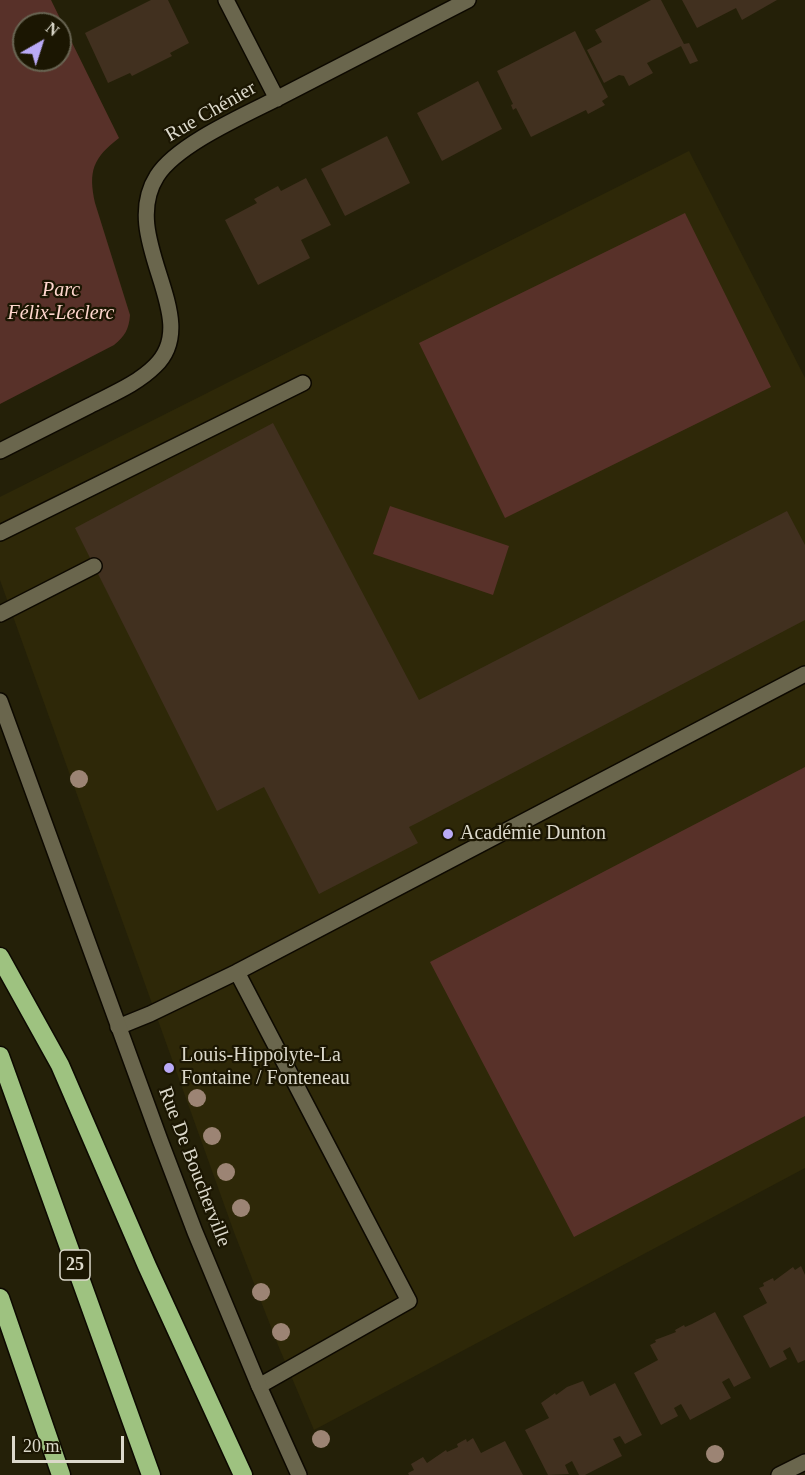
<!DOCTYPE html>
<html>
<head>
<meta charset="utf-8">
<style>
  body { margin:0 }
  #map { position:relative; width:805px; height:1475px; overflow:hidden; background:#242008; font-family:Georgia,serif }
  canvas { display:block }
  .north { position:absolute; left:12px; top:12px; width:60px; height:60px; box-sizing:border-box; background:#1b1602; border:2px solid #686452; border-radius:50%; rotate:39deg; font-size:16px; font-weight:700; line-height:24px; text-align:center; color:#dcd9cb }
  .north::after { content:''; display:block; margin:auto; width:21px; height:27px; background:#baaaf7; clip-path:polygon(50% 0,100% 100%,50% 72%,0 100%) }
  .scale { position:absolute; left:12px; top:1436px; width:112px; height:27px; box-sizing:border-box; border:3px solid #dcd9cb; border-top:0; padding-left:8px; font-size:18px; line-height:21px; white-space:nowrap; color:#dcd9cb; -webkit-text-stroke:4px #1b1602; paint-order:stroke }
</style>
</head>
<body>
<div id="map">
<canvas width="805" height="1475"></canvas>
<div class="north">N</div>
<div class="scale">20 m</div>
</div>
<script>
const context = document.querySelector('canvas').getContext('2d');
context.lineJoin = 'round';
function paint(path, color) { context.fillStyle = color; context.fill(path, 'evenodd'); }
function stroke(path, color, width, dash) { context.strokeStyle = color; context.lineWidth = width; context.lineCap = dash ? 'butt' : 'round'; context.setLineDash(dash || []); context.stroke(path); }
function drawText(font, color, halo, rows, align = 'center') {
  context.font = font + ' Georgia,serif'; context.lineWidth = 4.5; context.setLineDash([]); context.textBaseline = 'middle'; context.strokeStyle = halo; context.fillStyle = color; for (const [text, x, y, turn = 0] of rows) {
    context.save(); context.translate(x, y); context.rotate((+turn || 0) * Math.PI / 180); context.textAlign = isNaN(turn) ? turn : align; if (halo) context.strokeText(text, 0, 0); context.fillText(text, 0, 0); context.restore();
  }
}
paint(new Path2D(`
  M689,151L805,378V1168L314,1430L278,1345L234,1232L0,580V497Z`), '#2e2808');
paint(new Path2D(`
  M0,0H51L119,138C93,158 88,171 95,203L130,315C129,329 125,336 114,345L0,404ZM24,24H60V60H24Z
  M685,213L771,387L505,518L419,343Z
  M390,506L509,546L493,595L373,554Z
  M805,767V1116L574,1237L430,962Z`), '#583129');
paint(new Path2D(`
  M151,0H168L189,43L170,53L172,56L132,76L130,73L108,83L85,33Z
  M651,0H661L684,44L689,43L698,61L690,64L681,46L647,63L653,73L629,86L624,76L619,75L604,83L587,50L602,42L595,30Z
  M682,0H777L742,20L736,8L697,28Z
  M575,31L608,97L602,101L605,105L588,114L586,110L531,137L516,108L513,110L511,105L513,104L497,71Z
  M478,81L502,129L442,161L417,113Z
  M387,136L410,183L345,216L321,169Z
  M306,178L331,225L301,240L310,258L258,285L225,220L257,203L254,199L265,193L278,186L281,191Z
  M273,423L419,700L787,511L805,545V620L419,822L409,827L418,843L319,894L264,787L217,811L75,528Z
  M801,1266L805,1275V1360L798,1363L790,1347L783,1351L787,1359L770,1368L743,1316L767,1303L759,1288L764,1286L763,1283L773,1278L774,1281L793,1267L795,1270Z
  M715,1312L751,1378L734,1387L729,1378L722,1382L731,1398L690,1420L681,1404L674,1408L678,1416L661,1425L634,1373L658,1360L650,1345L656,1342L655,1340L671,1334L676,1332L675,1330L684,1325L685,1327L692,1324Z
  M583,1381L590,1396L615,1383L642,1435L625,1444L620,1436L613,1439L622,1456L585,1475H579L572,1461L565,1465L569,1474L548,1475L525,1430L549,1418L541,1403L555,1393L556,1395L567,1387Z
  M473,1438L481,1453L505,1441L523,1475H409L408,1473L414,1470L411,1464L423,1457L427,1463L446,1450L447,1452L458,1447L457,1444L466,1439L467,1442Z`), '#41301f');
const service = new Path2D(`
  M0,533L303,383
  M0,614L94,566
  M237,972L805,674
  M118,1027L150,1014L237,972L409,1301L259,1386`);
const minor = new Path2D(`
  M226,0L277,99
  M0,451C30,436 59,421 89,406C112,394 137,384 155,366C205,318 117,239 157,176C177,144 247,114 282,96C344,64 406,32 468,0
  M779,1475L805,1462`);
const secondary = new Path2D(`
  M0,701L160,1140L195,1232L259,1386L299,1475`);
const motorway = new Path2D(`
  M0,957L60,1065L147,1266L243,1475
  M0,1056L151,1475
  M0,1298L61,1475`);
stroke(service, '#0d0900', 18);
stroke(minor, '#0d0900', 18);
stroke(secondary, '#0d0900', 18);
stroke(motorway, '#0d0900', 21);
stroke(service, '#6a664d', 15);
stroke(minor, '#6a664d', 15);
stroke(secondary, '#6a664d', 15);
stroke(motorway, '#9ec280', 18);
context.fillStyle = '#9c8474';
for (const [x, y] of [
  [79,779],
  [197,1098],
  [212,1136],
  [226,1172],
  [241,1208],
  [261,1292],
  [281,1332],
  [321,1439],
  [715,1454]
]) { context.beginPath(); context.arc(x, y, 9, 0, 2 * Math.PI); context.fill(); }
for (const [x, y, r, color] of [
  [448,834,6,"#baaaf7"],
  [169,1068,6,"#baaaf7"]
]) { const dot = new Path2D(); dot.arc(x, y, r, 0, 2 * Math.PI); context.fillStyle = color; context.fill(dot); stroke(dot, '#1b1602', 2); }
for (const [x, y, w] of [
  [75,1265,30]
]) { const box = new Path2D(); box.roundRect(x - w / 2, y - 15, w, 30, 4.5); context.fillStyle = '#1b1602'; context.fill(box); stroke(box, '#dcd9cb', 1.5); }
drawText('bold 18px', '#dcd9cb', null, [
  ["25",75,1265]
]);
drawText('20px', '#dcd9cb', '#1b1602', [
  ["Rue Chénier",211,112,-30],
  ["Rue De Boucherville",194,1167,69]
]);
drawText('italic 20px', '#fed6cd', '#1b1602', [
  ["Parc",61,291],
  ["Félix-Leclerc",61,314]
]);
drawText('20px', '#dcd9cb', '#1b1602', [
  ["Académie Dunton",460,834],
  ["Louis-Hippolyte-La",181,1056],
  ["Fontaine / Fonteneau",181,1079]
], 'left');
</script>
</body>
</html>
